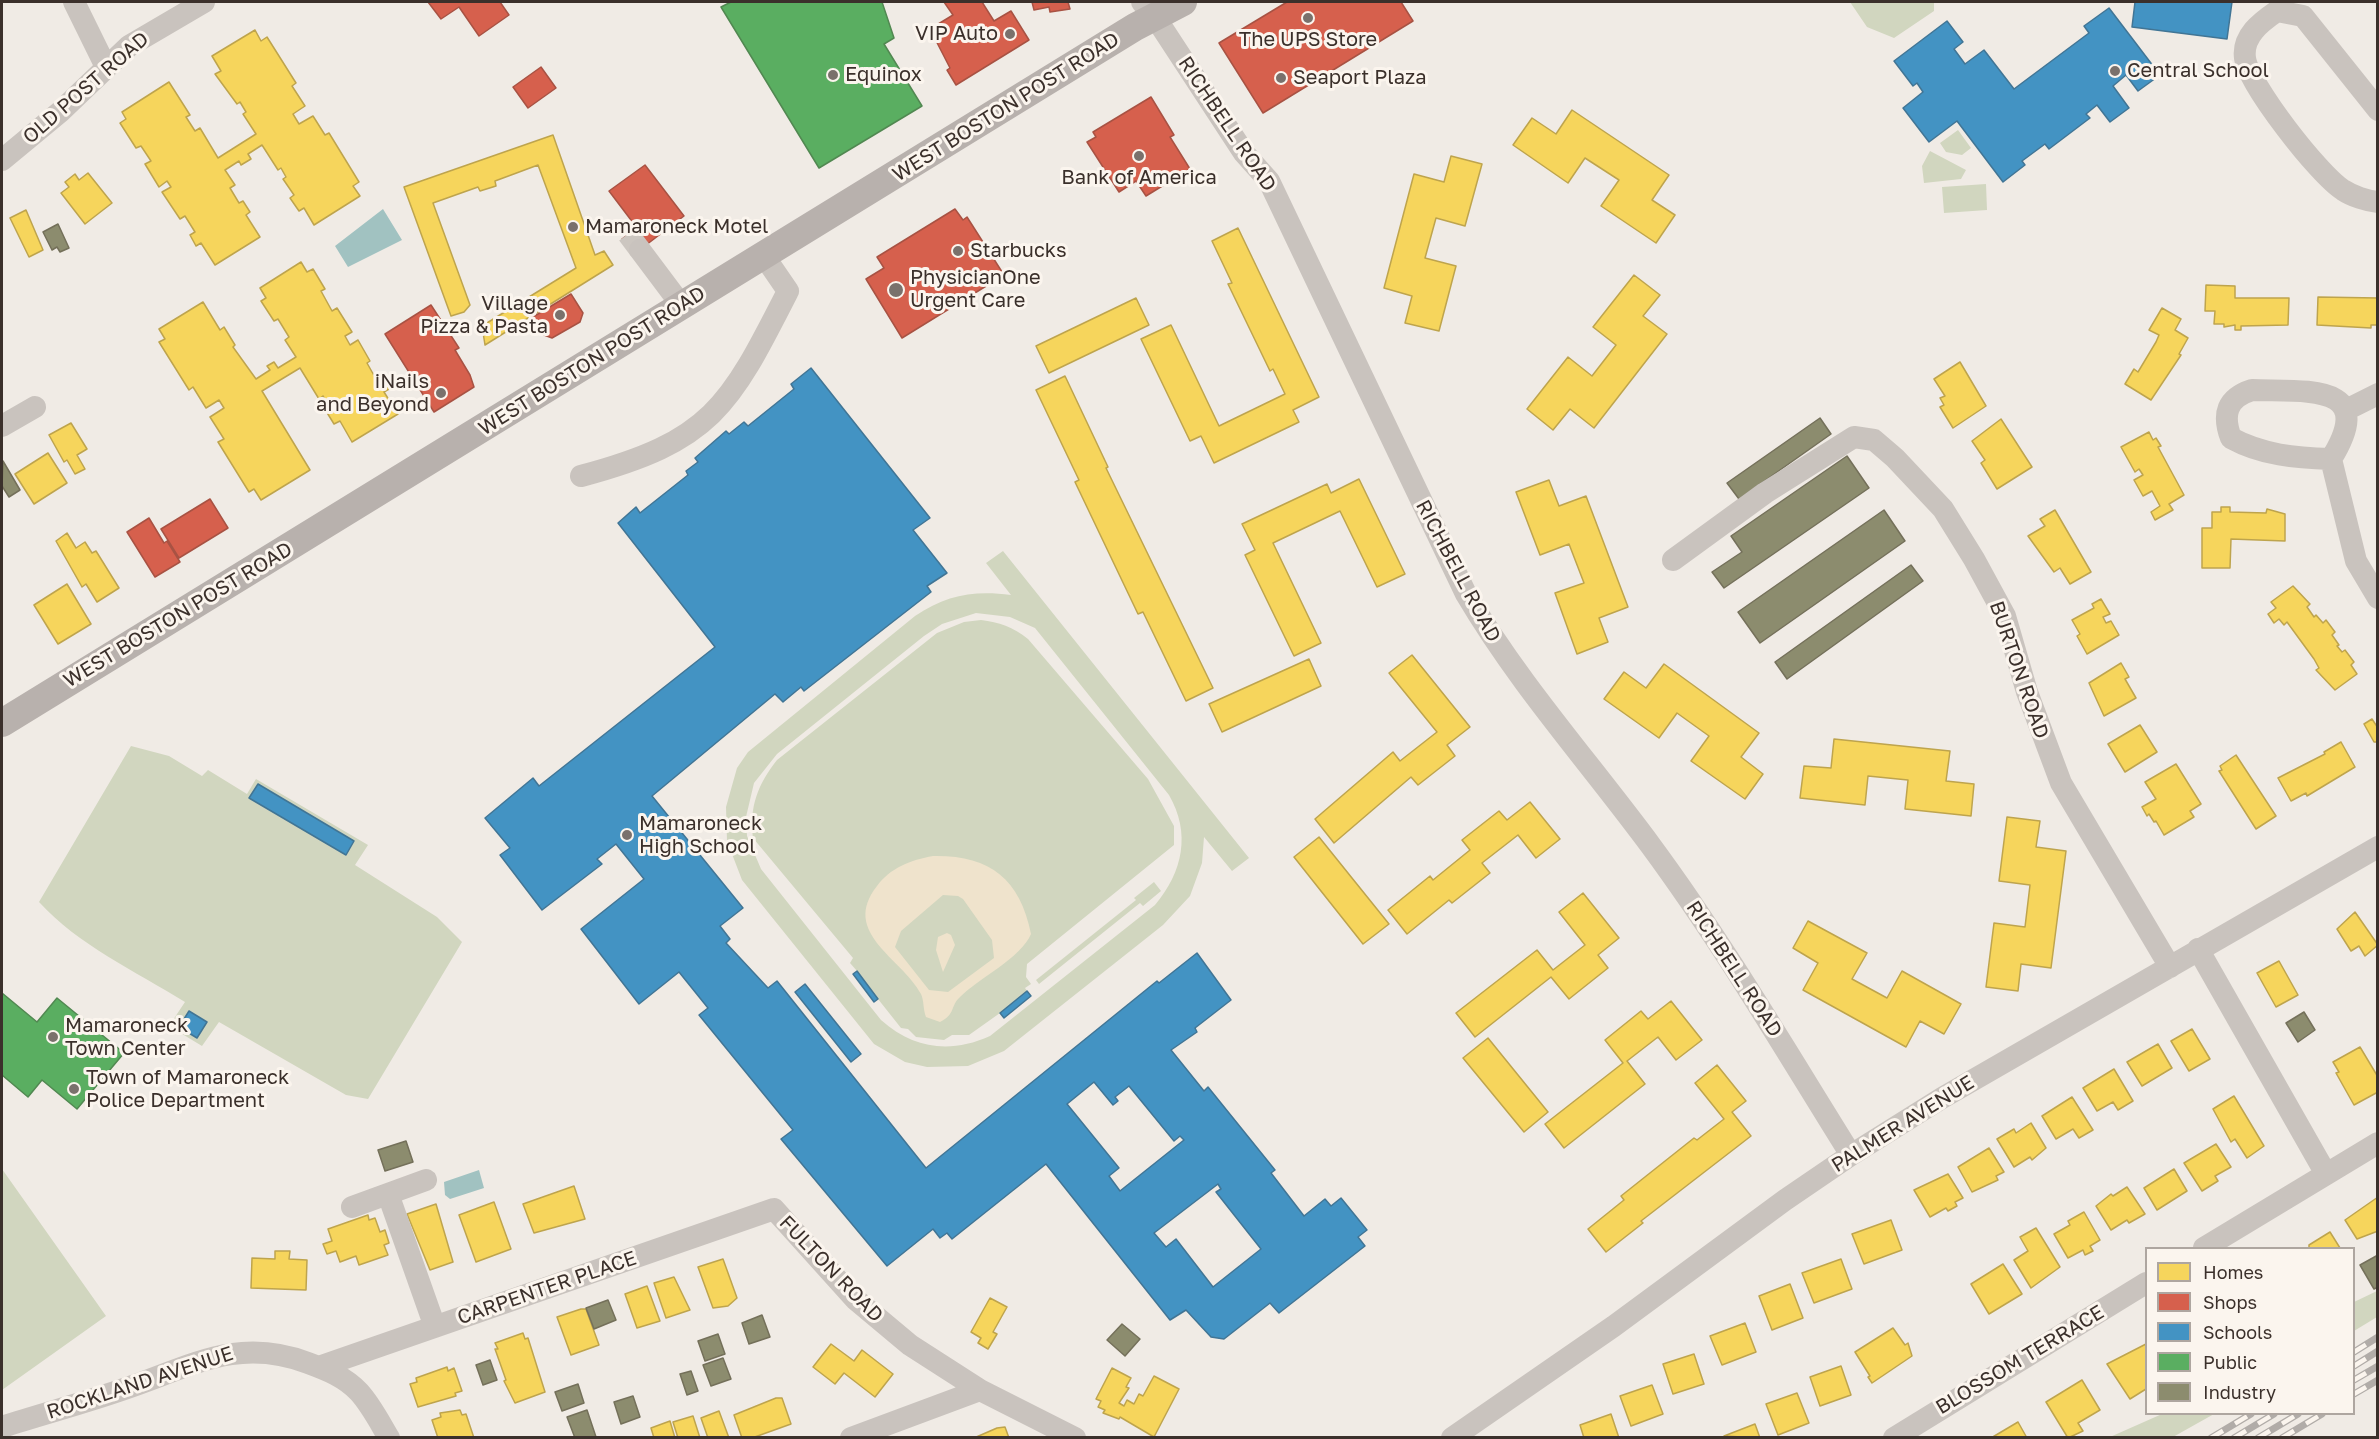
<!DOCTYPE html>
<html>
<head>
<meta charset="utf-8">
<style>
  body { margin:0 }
  #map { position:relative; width:2379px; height:1439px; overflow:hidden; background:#f0ebe5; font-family:"Golos Text",sans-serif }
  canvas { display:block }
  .frame { position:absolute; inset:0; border:3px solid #3b302b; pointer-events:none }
  .legend { position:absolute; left:2145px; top:1247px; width:210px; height:168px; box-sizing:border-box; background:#fbf5ee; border:2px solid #aea6a0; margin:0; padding:8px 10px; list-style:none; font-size:18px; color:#3b302b }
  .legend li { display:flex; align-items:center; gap:12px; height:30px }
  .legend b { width:30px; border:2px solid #aea6a0 }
</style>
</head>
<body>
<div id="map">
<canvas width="2379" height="1439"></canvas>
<div class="frame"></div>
<ul class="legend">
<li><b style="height:16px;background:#f6d55c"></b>Homes</li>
<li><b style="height:16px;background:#d6604d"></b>Shops</li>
<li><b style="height:16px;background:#4393c3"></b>Schools</li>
<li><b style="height:16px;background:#5aae61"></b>Public</li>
<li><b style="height:16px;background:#8c8c6e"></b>Industry</li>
</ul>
</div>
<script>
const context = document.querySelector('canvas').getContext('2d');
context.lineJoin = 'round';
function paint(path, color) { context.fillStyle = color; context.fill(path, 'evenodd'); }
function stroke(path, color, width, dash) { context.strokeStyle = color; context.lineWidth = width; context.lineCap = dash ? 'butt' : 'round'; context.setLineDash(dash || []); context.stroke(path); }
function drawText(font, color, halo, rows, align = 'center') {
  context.font = font + ' "Golos Text",sans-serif'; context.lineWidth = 6; context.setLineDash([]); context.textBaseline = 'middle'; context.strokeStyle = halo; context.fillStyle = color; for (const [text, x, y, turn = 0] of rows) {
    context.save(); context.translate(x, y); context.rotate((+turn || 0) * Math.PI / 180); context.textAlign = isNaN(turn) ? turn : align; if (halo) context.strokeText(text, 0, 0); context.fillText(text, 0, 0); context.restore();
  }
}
paint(new Path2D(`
  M1850,2H1934V11L1894,38L1867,27Z
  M1958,130L1971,148L1962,155L1946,152L1940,143Z
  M1930,151L1966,170L1961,179L1924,183L1922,166Z
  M1986,184L1987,210L1944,213L1942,187Z
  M1003,551L1249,858L1232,871L1204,837L1202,863L1190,896L1163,925L1004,1051L968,1066L927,1067L905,1062L874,1044L742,880L727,841L726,807L737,768L748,752L915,616C946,595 974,590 1011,595L986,563ZM976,613L1010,617L1035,628L1169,795C1191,833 1183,872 1155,905L990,1036C950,1054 914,1049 881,1020L761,869L747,836L746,817L754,783L777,754L924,636L942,624Z
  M981,620C999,622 1013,627 1028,639L1148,779L1174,826V845L1027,964L1026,977L1031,984L1025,988L1031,996L1004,1018L1000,1013L969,1035H952L944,1040L916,1037L908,1029L901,1028L878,999L874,1002L853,974L857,971L850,963L853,958L753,838C749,807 758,784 777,760L937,633L964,622Z
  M131,746L169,756L202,776L208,770L247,794L256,779L368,845L355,865L437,917L462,942L368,1099L346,1095L219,1022L202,1046L169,1026L185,1002C135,971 78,945 39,902Z
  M1154,882L1161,891L1143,906L1140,903L1039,984L1036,980L1136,900L1134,898Z
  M2,1169L106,1316L2,1390Z
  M2377,1291V1317L2354,1331V1302Z
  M2162,1414H2214L2173,1437H2110Z`), '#d1d6bf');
paint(new Path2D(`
  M933,856C989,855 1020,878 1031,934C1021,958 979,978 960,997C950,1006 956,1014 940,1022L926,1017C923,1010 924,1000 921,994C902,958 840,933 877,886C890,868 911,860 933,856ZM943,895L958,896L963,899L992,940L994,958L948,992L929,990L895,947L901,931Z
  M947,933L951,935L955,945L943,972L936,950L938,937Z`), '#efe3cc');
paint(new Path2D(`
  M383,209L402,240L348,267L335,246Z
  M479,1170L484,1188L450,1199L445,1195L444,1182Z`), '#a1c2c1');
const homes = new Path2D(`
  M255,30L261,41L267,37L296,83L292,86L305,106L293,114L299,124L313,116L325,135L329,133L359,182L353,186L360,196L314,225L304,208L299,211L290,198L294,195L283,179L286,177L281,168L278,170L262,145L248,154L251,159L241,165L239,161L225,170L235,185L230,188L239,203L243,201L250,212L246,215L260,237L215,265L201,243L196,246L190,235L195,232L185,216L180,219L162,192L171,187L167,181L159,187L145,164L151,161L141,146L136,148L120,123L126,119L122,112L169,82L190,115L186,117L195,131L200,128L218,158L256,134L243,114L246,112L240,102L237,104L215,74L221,71L212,56Z
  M1572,110L1669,175L1652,200L1675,215L1656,243L1601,206L1619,180L1585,158L1568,183L1513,145L1532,118L1556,134Z
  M553,135L595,255L604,251L613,265L485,345L482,326L576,268L538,165L495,181L496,186L480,191L478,187L433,203L470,305L464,312L451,316L404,187Z
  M1451,156L1482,164L1465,226L1436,218L1425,258L1456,266L1439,331L1405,323L1412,296L1384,288L1414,174L1444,182Z
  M88,173L112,203L85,224L61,193L69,187L65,182L75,174L79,180Z
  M26,210L43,250L29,257L10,218Z
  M1238,228L1319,397L1293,410L1299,422L1214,463L1201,436L1190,441L1141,339L1171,325L1219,426L1285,394L1273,369L1270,371L1228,284L1232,283L1212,241Z
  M301,262L307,272L313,269L325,289L321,291L332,311L337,308L352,332L345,336L350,345L358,340L370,361L367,363L376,379L381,377L389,389L384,392L398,414L352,442L340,421L334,424L326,411L330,408L323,396L319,399L300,368L262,391L310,470L261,500L254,489L249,492L218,442L224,439L210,417L224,408L219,400L206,408L193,387L189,390L159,342L165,339L159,329L203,302L220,330L224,327L235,345L233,347L256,379L270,370L267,366L274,362L278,368L296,357L285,340L289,337L278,319L274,321L261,301L266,298L260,288Z
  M1634,275L1660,295L1643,316L1667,334L1594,428L1570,409L1553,430L1527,409L1568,357L1592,376L1616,345L1593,327Z
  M2206,285L2235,286V298H2289L2288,325L2241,326V330H2235V325L2224,327V324H2214L2215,311H2205Z
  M2318,297L2378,298V325H2371V328L2317,325Z
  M1136,298L1149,325L1049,373L1036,346Z
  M2162,308L2181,319L2175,330L2188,338L2179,354L2181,355L2151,400L2125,384L2134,369L2138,372L2156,342L2159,335L2149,330Z
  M1960,362L1986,406L1953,428L1940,407L1944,405L1940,398L1945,396L1934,379Z
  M1065,376L1108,467L1106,468L1213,688L1186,701L1143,612L1138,614L1075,482L1079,480L1036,390Z
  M2001,419L2032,467L1997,489L1981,463L1985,460L1972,441Z
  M71,423L87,449L77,455L85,469L75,474L67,460L64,462L49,435Z
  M2149,432L2153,440L2156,438L2161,446L2158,447L2184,495L2169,504L2173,510L2155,520L2151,512L2160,506L2152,491L2143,496L2134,480L2143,475L2139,469L2135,472L2121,447Z
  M48,453L67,483L34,504L15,474Z
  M1359,479L1405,574L1377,587L1340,511L1273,543L1321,643L1294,656L1245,555L1255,550L1242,524L1327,484L1331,493Z
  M1549,480L1559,506L1586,496L1628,607L1599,618L1608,642L1577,654L1555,593L1584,583L1569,544L1540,555L1516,492Z
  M2221,507H2230V512L2266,513L2267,509L2285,514V541L2231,539L2230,568H2202V528H2212V512H2221Z
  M2055,510L2091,572L2070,584L2060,568L2054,572L2028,536L2045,526L2040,519Z
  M67,533L76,548L85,542L92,553L96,551L119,588L97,602L86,584L82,587L56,541Z
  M67,584L91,624L58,644L34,605Z
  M2293,586L2310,604L2307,607L2314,617L2316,615L2323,623L2326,620L2335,632L2332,635L2339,645L2337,646L2342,652L2345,650L2354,662L2351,665L2357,674L2335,690L2316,670L2319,668L2314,659L2287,622L2284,625L2279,619L2274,623L2268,614L2276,608L2271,602Z
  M2101,599L2110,614L2103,617L2106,623L2111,621L2119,635L2087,654L2077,636L2080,634L2072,620L2094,608L2092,604Z
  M1412,655L1470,727L1447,745L1455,756L1418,785L1411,777L1334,843L1315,819L1393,752L1400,761L1437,732L1389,673Z
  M1309,659L1321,686L1222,732L1209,704Z
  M2121,663L2129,677L2125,679L2136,698L2104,716L2089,683Z
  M1664,664L1759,733L1741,757L1763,774L1745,799L1691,761L1709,736L1677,713L1659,738L1604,699L1624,672L1646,688Z
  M2372,719L2378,728V742H2374L2364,724Z
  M2140,725L2157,752L2125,772L2108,744Z
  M1834,739L1950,751L1946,781L1974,784L1971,816L1905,809L1908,780L1868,776L1865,805L1800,798L1804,766L1831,768Z
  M2341,742L2355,767L2307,796L2306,793L2291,801L2278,778L2325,754L2324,752Z
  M2236,755L2276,816L2256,829L2219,771L2222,770L2220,766Z
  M2176,764L2201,804L2190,811L2194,817L2164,835L2156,821L2154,822L2149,814L2147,816L2142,807L2156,799L2145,782Z
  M1530,802L1560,839L1536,858L1518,835L1482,863L1490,873L1452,903L1449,900L1407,934L1388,910L1430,876L1433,880L1470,850L1462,840L1499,811L1507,820Z
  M2007,817L2040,821L2036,847L2066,851L2051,968L2021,964L2018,991L1986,987L1994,923L2025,927L2030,885L1999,881Z
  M1319,837L1389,924L1363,944L1294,857Z
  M1583,893L1619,938L1598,955L1608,968L1569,999L1551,977L1475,1037L1456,1013L1537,950L1553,970L1585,945L1559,912Z
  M2355,912L2378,945L2365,956L2359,946L2351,951L2337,929Z
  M1808,921L1867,953L1852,979L1887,998L1902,971L1961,1004L1944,1034L1920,1021L1906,1047L1803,990L1818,963L1793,948Z
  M2279,961L2298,995L2276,1007L2257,973Z
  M1671,1001L1702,1040L1676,1060L1658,1037L1627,1061L1645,1084L1564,1148L1545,1124L1623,1063L1605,1040L1641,1011L1648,1019Z
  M2192,1029L2210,1059L2189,1071L2171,1041Z
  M1488,1038L1548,1112L1524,1132L1463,1058Z
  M2158,1044L2172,1068L2142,1086L2127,1062Z
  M2360,1047L2378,1077V1092L2354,1105L2336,1073L2339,1072L2333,1062Z
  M1717,1065L1746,1101L1732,1112L1751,1136L1641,1221L1643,1223L1606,1252L1588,1229L1624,1200L1621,1196L1694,1138L1697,1140L1724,1119L1695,1083Z
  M2114,1069L2133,1101L2118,1110L2113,1102L2097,1111L2083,1088Z
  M2234,1096L2264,1146L2247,1158L2235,1139L2231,1142L2213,1109Z
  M2072,1097L2093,1130L2079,1138L2073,1129L2056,1139L2042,1116Z
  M2031,1123L2046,1148L2032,1160L2030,1157L2014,1167L1997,1139L2014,1129L2016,1133Z
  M2216,1144L2231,1167L2215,1176L2218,1181L2202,1191L2184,1163Z
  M1989,1148L2004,1172L1996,1176L1998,1180L1972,1192L1958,1167Z
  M2174,1169L2187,1191L2157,1210L2144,1188Z
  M1948,1174L1963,1198L1955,1202L1957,1206L1948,1211L1946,1208L1930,1217L1914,1190Z
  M574,1186L585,1219L534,1233L523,1204Z
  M2127,1187L2145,1214L2129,1223L2127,1220L2111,1230L2096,1206L2111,1194L2113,1196Z
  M2378,1197V1231L2357,1239L2345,1220Z
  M494,1202L511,1249L476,1262L459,1215Z
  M436,1204L453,1262L430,1270L407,1214Z
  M2084,1212L2100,1240L2090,1246L2093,1251L2085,1255L2083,1250L2068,1258L2054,1234L2070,1225L2068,1221Z
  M368,1215L369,1220L375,1218L380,1232L385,1230L389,1243L384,1245L388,1255L359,1265L356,1256L340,1262L336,1251L327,1254L323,1244L332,1241L328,1229Z
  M1891,1220L1902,1250L1864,1264L1852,1234Z
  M2036,1228L2060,1267L2031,1288L2014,1260L2028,1251L2020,1237Z
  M2330,1232L2340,1248H2309V1245Z
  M275,1251H290L289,1259L307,1260L306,1290L251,1288L252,1258L275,1259Z
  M723,1259L737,1298L728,1306L713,1308L698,1267Z
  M1841,1259L1852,1289L1814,1303L1802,1273Z
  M2003,1264L2022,1294L1989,1314L1971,1284Z
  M674,1277L690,1310L666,1318L654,1283Z
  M1790,1284L1803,1318L1772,1330L1759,1296Z
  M647,1286L660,1321L637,1328L625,1294Z
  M990,1298L1007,1307L993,1332L997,1334L988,1349L978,1343L981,1338L971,1332Z
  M581,1309H586L599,1345L571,1355L557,1317Z
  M1745,1323L1756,1352L1722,1365L1710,1336Z
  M1893,1328L1905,1345L1908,1343L1912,1356L1872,1383L1868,1377L1870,1376L1855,1352Z
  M523,1333L525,1339L528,1338L545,1392L515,1403L504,1381L506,1380L495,1349H498L495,1343Z
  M831,1344L854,1361L862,1350L893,1374L875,1397L844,1373L835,1384L813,1367Z
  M2146,1344V1389L2130,1399L2107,1364Z
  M1694,1354L1704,1384L1673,1394L1663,1364Z
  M1841,1366L1851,1395L1820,1406L1810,1377Z
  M447,1367L448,1371L454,1368L462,1391L455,1393L456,1396L418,1407L410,1384L417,1382L416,1378Z
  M1112,1368L1131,1378L1126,1387L1129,1388L1119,1403L1124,1406L1127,1400L1134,1404L1139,1394L1143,1396L1154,1376L1179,1389L1154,1437L1120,1417L1119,1419L1103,1413L1105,1410L1098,1407L1101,1401L1096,1399Z
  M2082,1380L2100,1410L2078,1423L2083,1431L2068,1438L2046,1402Z
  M1652,1385L1663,1414L1631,1426L1620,1396Z
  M1797,1393L1809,1423L1778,1435L1766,1404Z
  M776,1398H782L791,1424L752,1438H742L734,1415Z
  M460,1410L462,1415L466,1414L474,1438H438L432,1420L441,1417L440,1413Z
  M719,1411L729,1438H708L701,1418Z
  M1611,1414L1619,1438H1584L1580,1425Z
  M693,1416L700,1438H678L673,1422Z
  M670,1421L675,1438H654L651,1428Z
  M2018,1422L2027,1438H1991Z
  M1755,1424L1760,1438L1724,1436Z
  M1005,1427L1009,1438H974L997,1428Z`);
paint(homes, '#f6d55c');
stroke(homes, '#bea44d', 1.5);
const shops = new Path2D(`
  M428,2H500L509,15L479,36L459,7L441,19Z
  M944,2H982L994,21L1011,11L1029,40L956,85L947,70L950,68L930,29L953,15Z
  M1032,2H1068L1070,9L1050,12L1049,7L1034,10Z
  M1287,2H1401L1413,21L1263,113L1219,43Z
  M541,67L556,88L528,108L513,87Z
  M1151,97L1174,135L1170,137L1190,169L1146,196L1136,181L1119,192L1087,142L1096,137L1093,132Z
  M645,165L684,216L633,255L622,239L637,228L609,191Z
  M955,209L963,220L967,217L1004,275L902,338L866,279L884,268L877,257Z
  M571,294L583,313L580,322L552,338L544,335L533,317Z
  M431,305L459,348L455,350L470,375L474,387L434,412L385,334Z
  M210,499L228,528L179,558L161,529Z
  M149,518L164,543L167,541L180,562L155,577L127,532Z`);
paint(shops, '#d6604d');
stroke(shops, '#a85243', 1.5);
const schools = new Path2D(`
  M2135,2H2232L2227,39L2132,27Z
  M2109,8L2160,75L2138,91L2126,75L2113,86L2129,108L2110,122L2097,105L2086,114L2090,118L2049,149L2045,144L2022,161L2025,165L2003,182L1957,121L1929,142L1903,108L1923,92L1917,83L1913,86L1894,61L1947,21L1963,42L1954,49L1965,64L1984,50L2014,89L2089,33L2084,26Z
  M811,368L930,518L913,530L947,573L927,586L931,592L804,691L801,687L783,702L775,694L652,796L743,908L720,926L730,939L726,943L768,988L777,981L926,1168L1157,981L1159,983L1197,953L1231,1000L1195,1028L1197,1032L1171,1050L1204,1091L1208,1087L1275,1170L1271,1173L1304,1216L1325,1199L1331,1206L1341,1198L1367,1230L1358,1237L1365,1246L1279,1313L1270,1303L1224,1339L1211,1337L1186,1310L1170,1320L1046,1164L952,1239L947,1233L940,1238L933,1229L887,1266L781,1139L793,1130L699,1015L708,1008L679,972L639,1004L581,929L644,879L616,844L597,859L602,864L542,910L500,855L510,848L485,818L533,778L539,786L715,647L618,523L636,507L640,513L688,475L686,471L698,462L695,458L726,431L729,434L744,422L748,426L794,389L791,384ZM1094,1082L1113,1105L1118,1101L1115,1097L1129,1086L1174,1141L1180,1136L1184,1140L1120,1191L1109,1176L1119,1168L1067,1104ZM1218,1184L1221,1189L1216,1192L1261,1249L1213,1287L1176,1239L1166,1247L1154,1233Z
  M258,784L354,841L346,855L249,798Z
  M857,971L878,999L874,1002L853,974Z
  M805,984L861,1054L851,1062L795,992Z
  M1027,991L1031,996L1004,1018L1000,1013Z
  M189,1011L207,1022L197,1038L179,1027Z`);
paint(schools, '#4393c3');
stroke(schools, '#417595', 1.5);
const public = new Path2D(`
  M731,2H882L894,38L884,44L922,106L819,168L721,7Z
  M2,993L37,1022L57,998L124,1053L77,1109L42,1080L28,1097L2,1075Z`);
paint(public, '#5aae61');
stroke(public, '#518851', 1.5);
const industry = new Path2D(`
  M58,224L69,248L60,252L57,247L52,250L43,232Z
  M1820,418L1831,434L1739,499L1727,483Z
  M1847,456L1869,488L1724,588L1712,572L1742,552L1731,536Z
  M3,461L20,490L9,497L2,486Z
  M1884,510L1905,541L1760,643L1738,612Z
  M1911,565L1923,581L1787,679L1775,662Z
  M2304,1012L2315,1030L2298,1042L2286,1023Z
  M406,1141L413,1162L385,1171L378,1150Z
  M2378,1255V1287L2374,1289L2360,1265Z
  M608,1300L616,1320L594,1329L586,1308Z
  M762,1315L770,1337L749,1344L742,1323Z
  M1122,1324L1140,1339L1125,1356L1107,1340Z
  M718,1334L725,1354L705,1361L698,1341Z
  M723,1358L731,1379L711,1386L703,1365Z
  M490,1360L497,1380L483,1385L476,1365Z
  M691,1371L698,1391L687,1395L680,1374Z
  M578,1384L584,1403L562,1411L555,1392Z
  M633,1396L640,1417L621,1424L614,1402Z
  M587,1410L596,1437L575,1438L567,1417Z`);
paint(industry, '#8c8c6e');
stroke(industry, '#74705a', 1.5);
stroke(new Path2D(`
  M628,234L640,250`), '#ccc6c0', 22, [22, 11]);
stroke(new Path2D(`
  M74,2L106,67
  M1142,2L1155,17L1244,153L1269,181L1466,594C1519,684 1589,762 1651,846C1724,945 1786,1051 1851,1155
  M2378,110L2303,16L2277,11C2261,22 2242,36 2245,58C2248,84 2319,175 2343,190C2352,196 2367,201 2378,202
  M2,160L60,112L129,46L204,2
  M640,250L682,306
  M2252,390C2305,392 2379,382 2331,459C2296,458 2262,455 2231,438C2222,414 2227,398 2252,390Z
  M2348,409L2378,394
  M2,426L35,407
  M2331,459L2356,561L2378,598
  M581,476C712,441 729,407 788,291L764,256
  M1673,560L1765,493L1854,437L1874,440L1895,458L1943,509L1974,559L2005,616L2027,692L2061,783L2170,967
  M2198,949L2326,1174
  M388,1194L435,1327
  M352,1207L426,1180
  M2204,1248L2378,1143
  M319,1367L774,1209L855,1299L910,1345L980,1390L1075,1438
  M2,1427C42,1414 84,1403 124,1389C190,1367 237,1336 308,1363C327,1370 345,1377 359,1392C371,1405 380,1423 389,1438
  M851,1438L980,1390
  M1452,1438L1614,1326L1785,1200L1851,1155L1942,1098L2378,847
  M1894,1438L2146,1283`), '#c9c3be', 22);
stroke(new Path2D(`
  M2,723L1135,27L1183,2`), '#b8b1ad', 28);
const rail = new Path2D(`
  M2354,1352L2378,1337
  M2354,1366L2378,1351
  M2354,1380L2378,1366
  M2354,1394L2378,1380
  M2211,1438L2251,1414
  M2234,1438L2274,1414
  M2258,1438L2298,1414
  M2282,1438L2322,1414`);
stroke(rail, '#b1aca8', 7);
stroke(rail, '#fbf5ee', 4.5, [14]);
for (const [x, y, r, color] of [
  [1308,18,6,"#7a716c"],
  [1010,34,6,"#7a716c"],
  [2115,71,6,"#7a716c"],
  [833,75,6,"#7a716c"],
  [1281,78,6,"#7a716c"],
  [1139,156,6,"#7a716c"],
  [573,227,6,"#7a716c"],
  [958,251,6,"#7a716c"],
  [896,290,8,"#7a716c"],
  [560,315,6,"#7a716c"],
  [441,393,6,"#7a716c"],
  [627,835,6,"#7a716c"],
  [53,1037,6,"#7a716c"],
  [74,1089,6,"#7a716c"]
]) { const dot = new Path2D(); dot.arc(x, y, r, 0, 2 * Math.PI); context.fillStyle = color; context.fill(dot); stroke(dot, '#fbf5ee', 2); }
drawText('20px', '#3b302b', '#fbf5ee', [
  ["VIP Auto",998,34,"right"],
  ["The UPS Store",1308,40,"center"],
  ["Central School",2127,71],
  ["Equinox",845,75],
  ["Seaport Plaza",1293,78],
  ["Bank of America",1139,178,"center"],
  ["Mamaroneck Motel",585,227],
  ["Starbucks",970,251],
  ["PhysicianOne",910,278],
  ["Urgent Care",910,301],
  ["Village",548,304,"right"],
  ["Pizza & Pasta",548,327,"right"],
  ["iNails",429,382,"right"],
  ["and Beyond",429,405,"right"],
  ["Mamaroneck",639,824],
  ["High School",639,847],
  ["Mamaroneck",65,1026],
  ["Town Center",65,1049],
  ["Town of Mamaroneck",86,1078],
  ["Police Department",86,1101]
], 'left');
drawText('20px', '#3b302b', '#fbf5ee', [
  ["OLD POST ROAD",86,88,-41],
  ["WEST BOSTON POST ROAD",1006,107,-32],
  ["RICHBELL ROAD",1227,124,56],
  ["WEST BOSTON POST ROAD",592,361,-32],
  ["RICHBELL ROAD",1458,571,62],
  ["WEST BOSTON POST ROAD",178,615,-31],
  ["BURTON ROAD",2019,670,71],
  ["RICHBELL ROAD",1734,969,57],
  ["PALMER AVENUE",1903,1124,-32],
  ["FULTON ROAD",831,1269,46],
  ["CARPENTER PLACE",547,1288,-19],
  ["BLOSSOM TERRACE",2020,1360,-31],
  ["ROCKLAND AVENUE",140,1383,-18]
]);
</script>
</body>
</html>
